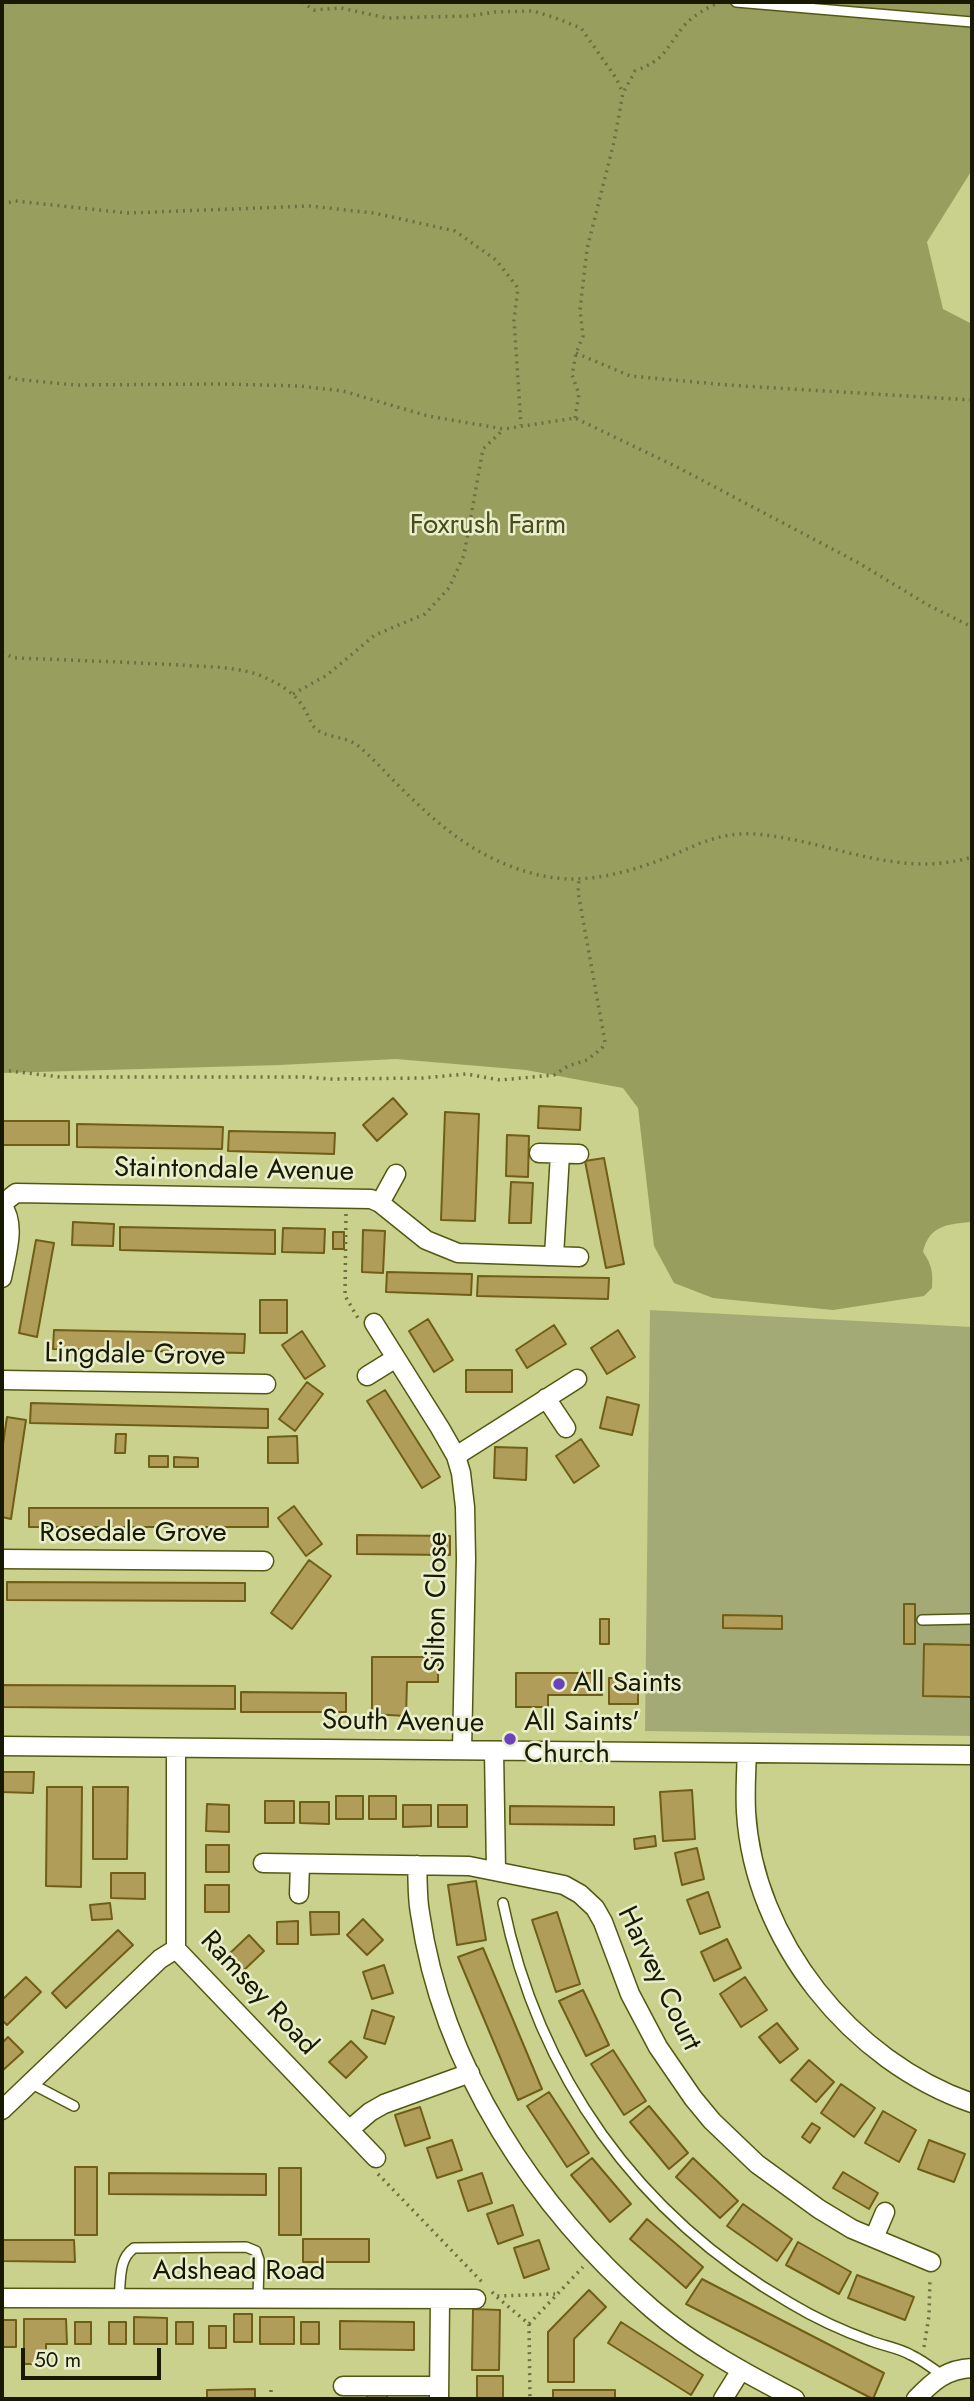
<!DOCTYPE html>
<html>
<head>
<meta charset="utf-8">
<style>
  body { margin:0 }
  #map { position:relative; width:974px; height:2401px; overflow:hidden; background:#c9d18c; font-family:Jost,sans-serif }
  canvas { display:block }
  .frame { position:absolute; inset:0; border:4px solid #171900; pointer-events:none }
  .scale { position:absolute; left:21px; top:2348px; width:140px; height:32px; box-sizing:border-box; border:4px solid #171900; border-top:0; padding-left:9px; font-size:21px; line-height:24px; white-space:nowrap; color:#171900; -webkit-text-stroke:5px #e9eecc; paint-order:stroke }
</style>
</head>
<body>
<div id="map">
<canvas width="974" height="2401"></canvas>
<div class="frame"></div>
<div class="scale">50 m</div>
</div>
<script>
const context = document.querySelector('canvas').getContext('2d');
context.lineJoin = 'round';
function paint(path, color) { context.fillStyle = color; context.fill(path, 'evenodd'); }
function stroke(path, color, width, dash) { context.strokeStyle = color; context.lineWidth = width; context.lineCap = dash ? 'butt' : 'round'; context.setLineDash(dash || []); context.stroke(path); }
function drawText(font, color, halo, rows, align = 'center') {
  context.font = font + ' Jost,sans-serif'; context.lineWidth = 5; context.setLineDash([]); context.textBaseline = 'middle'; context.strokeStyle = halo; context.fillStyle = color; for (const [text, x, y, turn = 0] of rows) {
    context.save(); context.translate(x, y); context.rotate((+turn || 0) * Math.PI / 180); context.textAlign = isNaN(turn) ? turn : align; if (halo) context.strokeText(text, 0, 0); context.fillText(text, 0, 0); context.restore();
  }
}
paint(new Path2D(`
  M650,1310L972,1327V1736L645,1731Z`), '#a4aa76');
paint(new Path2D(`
  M2,2H972V170L927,242L943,309L972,324V1222C948,1224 929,1225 923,1252C932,1265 933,1272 932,1288L924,1296L833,1310L713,1298L674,1283L654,1246L638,1108L623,1088L526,1070L396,1059L280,1065L2,1073Z`), '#989f5e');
const building = new Path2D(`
  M393,1098L407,1114L377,1141L363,1125Z
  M539,1106L581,1108L580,1130L538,1128Z
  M445,1112L479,1114L475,1221L441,1220Z
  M2,1121H69V1145H2Z
  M77,1124L223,1127L222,1149L77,1147Z
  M229,1131L335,1133L334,1154L228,1151Z
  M507,1135L529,1136L528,1177L506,1176Z
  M604,1158L624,1264L606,1268L585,1161Z
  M511,1182L533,1183L531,1223H509Z
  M73,1222L114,1224L113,1246L72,1245Z
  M120,1227L275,1230V1254L120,1250Z
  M283,1228L325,1229L324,1253L282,1252Z
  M363,1230L385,1231L383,1273L362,1272Z
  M333,1232H344V1249H333Z
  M36,1240L54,1243L37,1337L19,1333Z
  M387,1272L472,1274L471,1295L386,1292Z
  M478,1276L609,1278L608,1299L477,1296Z
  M260,1300H287V1333H260Z
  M428,1319L453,1360L434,1372L409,1331Z
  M554,1325L566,1344L527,1368L516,1350Z
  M54,1330L245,1334L244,1353L53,1349Z
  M618,1330L635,1357L607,1374L591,1348Z
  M302,1331L325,1366L305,1379L282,1345Z
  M466,1370H512V1392H466Z
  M307,1382L323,1394L295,1431L279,1419Z
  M385,1390L440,1477L422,1488L367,1401Z
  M607,1397L639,1405L632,1435L600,1428Z
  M31,1403L268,1409V1428L30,1423Z
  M7,1417L26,1420L11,1519L2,1517V1451Z
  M116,1434H126L125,1453H115Z
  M297,1436L298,1463H268V1437Z
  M581,1439L599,1466L574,1483L556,1456Z
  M495,1447L527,1448L526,1480L494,1478Z
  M149,1456H168V1467H149Z
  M174,1457L198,1458V1467H174Z
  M294,1506L322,1544L306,1556L278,1518Z
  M29,1508H268V1527H29Z
  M357,1535L450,1536V1555L357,1554Z
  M309,1560L331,1576L292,1629L271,1613Z
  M7,1582L245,1583V1601L7,1600Z
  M904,1604H915V1644H904Z
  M723,1615L782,1616V1629L723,1628Z
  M600,1619H609V1644H600Z
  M924,1644L972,1645V1697L923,1696Z
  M372,1657H438V1682H407L406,1716L372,1714Z
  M516,1673H602V1695H548V1707H516Z
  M609,1678H638V1704H609Z
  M2,1685L235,1686V1709L2,1707Z
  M241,1692L346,1693V1712H241Z
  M2,1772H34L33,1793L2,1792Z
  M47,1787H82L81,1887L46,1886Z
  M93,1787H128L127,1859H93Z
  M692,1790L695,1839L663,1841L660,1792Z
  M336,1796H363V1819H336Z
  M369,1796H396V1819H369Z
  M265,1801H294V1823H265Z
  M300,1802H329V1824L300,1823Z
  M207,1804L229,1805V1832L206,1831Z
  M403,1805H431V1826L403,1827Z
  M438,1805H467V1827H438Z
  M510,1806L614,1807V1825L510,1824Z
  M655,1836L656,1846L635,1849L634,1839Z
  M206,1845H229V1872H206Z
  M697,1848L704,1879L682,1885L675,1853Z
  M111,1873H145V1899L111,1898Z
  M476,1881L486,1940L457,1945L448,1885Z
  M205,1885H229V1912H205Z
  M708,1892L720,1927L700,1934L687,1900Z
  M110,1903L112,1919L92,1920L90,1905Z
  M310,1912H339V1934L311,1935Z
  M557,1912L580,1984L556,1992L532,1920Z
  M363,1919L383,1940L367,1955L347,1935Z
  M298,1921V1944H277V1922Z
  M118,1930L133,1945L66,2008L52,1993Z
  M249,1935L264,1951L242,1972L227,1956Z
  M727,1939L741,1968L714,1981L701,1952Z
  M483,1948L542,2089L518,2100L458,1957Z
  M384,1965L393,1993L372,1999L363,1972Z
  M26,1977L41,1992L7,2025L2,2020V2000Z
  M745,1977L767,2010L741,2027L720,1994Z
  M583,1990L609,2045L586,2056L559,2001Z
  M372,2010L394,2017L385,2044L364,2038Z
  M777,2023L798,2049L780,2063L759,2037Z
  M8,2037L23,2052L2,2071V2043Z
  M351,2041L367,2057L346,2078L329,2062Z
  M613,2050L646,2101L624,2115L591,2064Z
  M809,2060L834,2082L816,2102L791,2080Z
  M841,2084L875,2108L854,2137L821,2113Z
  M549,2092L589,2153L567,2167L527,2106Z
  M649,2106L688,2153L669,2169L630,2122Z
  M420,2107L430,2138L405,2146L395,2115Z
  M883,2111L916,2130L899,2162L865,2143Z
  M812,2123L820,2128L810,2143L802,2137Z
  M452,2140L462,2170L437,2178L427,2148Z
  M929,2140L965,2154L954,2182L918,2169Z
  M592,2158L631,2204L610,2222L571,2175Z
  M693,2158L738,2201L720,2218L676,2177Z
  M75,2167H97V2235H75Z
  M279,2168H301V2235H279Z
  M843,2172L878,2193L869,2209L833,2188Z
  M109,2173L266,2174V2195L109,2194Z
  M482,2173L492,2203L468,2211L458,2181Z
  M743,2204L792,2239L777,2261L727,2226Z
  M513,2205L523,2235L498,2244L487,2214Z
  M647,2219L703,2267L686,2288L630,2239Z
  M303,2239H369V2262H303Z
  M2,2240H74L75,2262L2,2261Z
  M539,2240L549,2269L524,2278L514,2248Z
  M798,2242L851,2272L839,2294L786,2265Z
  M857,2275L914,2297L905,2320L848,2298Z
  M702,2279L884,2373L873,2399L686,2304Z
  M589,2290L606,2307L574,2339V2382H548V2332Z
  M473,2309L500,2310L499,2370H472Z
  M234,2314H252V2342H234Z
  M134,2317L167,2318V2344H134Z
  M260,2317H294V2344H260Z
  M24,2319H66L67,2344H46V2364H24Z
  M2,2320H16V2347H2Z
  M340,2321L414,2322V2350L340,2349Z
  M75,2322H91V2344H75Z
  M109,2322H126V2344H109Z
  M176,2322H193V2344H176Z
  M301,2322H319V2344H301Z
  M621,2322L703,2375L691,2395L608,2343Z
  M209,2326H226V2348H209Z
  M477,2376H503V2399H477Z
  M255,2389V2399H207V2390Z
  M553,2390H615V2399H553Z
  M367,2392H387V2399H367Z`);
paint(building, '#b19d5a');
stroke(building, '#715e16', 2);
const lane = new Path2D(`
  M736,2L972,22
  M922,1620L972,1619
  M503,1903C538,2075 637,2215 790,2303C815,2318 843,2331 871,2341C884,2346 899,2348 911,2355C922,2360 932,2368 942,2375
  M30,2083L74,2106
  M119,2299C121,2281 118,2259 134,2248L246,2247L256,2251L259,2260L258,2298`);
const street = new Path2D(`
  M539,1153L579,1154
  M380,1203L396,1174
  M2,1204L16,1193L371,1199L380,1203L426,1240L458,1253L579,1257
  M2,1205C17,1225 6,1255 2,1278
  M554,1256L560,1154
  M374,1323L440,1428L456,1456L461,1473L465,1507L466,1559L462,1750
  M367,1376L396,1358
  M2,1380L266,1384
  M546,1398L566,1428
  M456,1456L577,1379
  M2,1559L264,1561
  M2,1746L972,1755
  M176,1748V1949L376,2158
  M494,1751L496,1870
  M747,1753C746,1772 745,1792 746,1812C754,1941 851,2061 972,2103
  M263,1863L469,1866L564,1885L580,1894L595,1908L603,1922L630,1994L658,2047L693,2098L712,2121L757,2164L819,2209L852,2229L931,2262
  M417,1865C418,1881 417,1897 420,1913C442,2067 535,2208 652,2309C695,2346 745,2373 795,2399
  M299,1894L300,1864
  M2,2110L160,1959L176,1949
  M349,2130L370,2112L384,2104L470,2073
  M874,2238L885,2212
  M2,2298L476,2299
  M343,2386H439
  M439,2399L440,2300
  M723,2399L741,2370
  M916,2399C933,2381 947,2369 972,2368`);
stroke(lane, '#535811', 12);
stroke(street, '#535811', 21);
stroke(new Path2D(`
  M302,2L314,10L341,8L387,18L469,16L495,12L533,11L553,17L581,28L616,78L623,93
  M2,204L15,201L128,213L310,206L374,213L455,231L496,260L518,288L514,320L521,425
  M576,353L630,376L727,385L972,400
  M2,375L14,379L75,385L222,384L299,386L343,391L428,416L504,429L575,418L677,467L857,562L928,605L972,627
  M575,418L579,394L572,375L576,353L583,336L580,310L587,249L614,142L623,93L635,71C666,59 664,51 683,27C693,15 706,9 719,2
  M2,653L15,658C70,660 125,662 179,665C207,667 243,666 268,679C282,685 296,695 304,708C308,714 310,722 314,727C324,738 345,736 357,745C372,757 385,772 399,786C441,828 480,861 539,875C584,886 631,872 673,855C700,843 723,832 754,834C827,839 897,880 972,857
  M293,694L327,675L375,635L425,614L449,588L464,555L483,449L504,429
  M2,1070L60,1077H303L331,1079L423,1078L466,1074L500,1080L554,1075L568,1066L587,1060L602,1048L605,1042L578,892L579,880
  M346,1214L345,1296L358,1318
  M378,2174L482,2282
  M492,2292L496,2296L555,2294
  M497,2297L529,2324L530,2399
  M529,2324L583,2267
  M924,2347L929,2316L930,2278
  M271,2399V2385`), '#6b7042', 3.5, [2, 5]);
stroke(lane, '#fff', 9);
stroke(street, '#fff', 18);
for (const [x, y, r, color] of [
  [559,1684,7,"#6a43bc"],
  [510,1739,7,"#6a43bc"]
]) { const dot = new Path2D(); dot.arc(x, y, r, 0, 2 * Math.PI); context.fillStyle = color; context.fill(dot); stroke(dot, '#e9eecc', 2.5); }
drawText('28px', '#484c1b', '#e9eecc', [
  ["Foxrush Farm",488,526]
]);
drawText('28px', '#171900', '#e9eecc', [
  ["Staintondale Avenue",234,1171,1],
  ["Lingdale Grove",135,1356,1],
  ["Rosedale Grove",133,1534],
  ["Silton Close",438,1602,-89],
  ["South Avenue",403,1723,1],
  ["Harvey Court",658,1979,64],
  ["Ramsey Road",258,1994,47],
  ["Adshead Road",239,2272]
]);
drawText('28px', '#171900', '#e9eecc', [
  ["All Saints",573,1684],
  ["All Saints'",524,1723],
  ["Church",524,1755]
], 'left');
</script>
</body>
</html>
